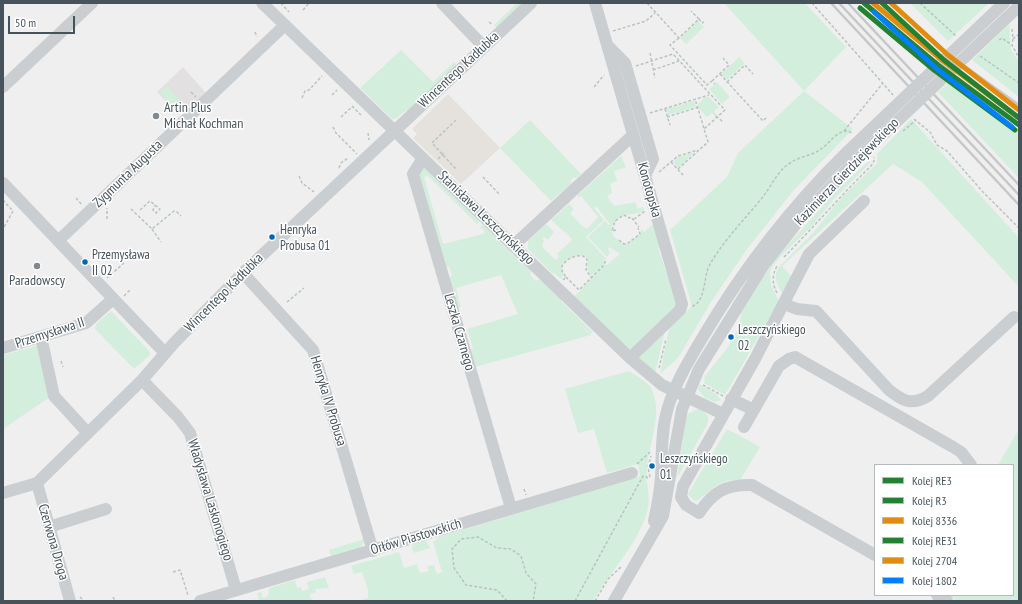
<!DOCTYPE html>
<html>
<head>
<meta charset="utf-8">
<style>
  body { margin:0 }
  #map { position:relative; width:1022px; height:604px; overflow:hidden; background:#f0efef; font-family:"PT Sans Narrow",sans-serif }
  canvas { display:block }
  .frame { position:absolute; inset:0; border:4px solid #46535b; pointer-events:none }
  .legend { position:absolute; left:874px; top:464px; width:140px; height:132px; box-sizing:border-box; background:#fff; border:1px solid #b5babd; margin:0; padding:5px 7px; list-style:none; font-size:12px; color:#46535b }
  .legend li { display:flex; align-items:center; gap:8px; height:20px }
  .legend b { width:20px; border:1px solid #b5babd }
  .scale { position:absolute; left:8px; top:16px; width:67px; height:18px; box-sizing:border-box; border:2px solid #46535b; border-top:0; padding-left:5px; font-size:12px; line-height:14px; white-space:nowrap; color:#46535b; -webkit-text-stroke:3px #fff; paint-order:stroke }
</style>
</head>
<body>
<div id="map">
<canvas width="1022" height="604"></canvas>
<div class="frame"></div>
<ul class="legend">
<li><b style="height:5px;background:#238132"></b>Kolej RE3</li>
<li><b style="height:5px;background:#238132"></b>Kolej R3</li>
<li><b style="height:5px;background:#e38b0e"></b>Kolej 8336</li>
<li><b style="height:5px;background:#238132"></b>Kolej RE31</li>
<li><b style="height:5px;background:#e38b0e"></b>Kolej 2704</li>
<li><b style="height:5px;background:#0080ff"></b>Kolej 1802</li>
</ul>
<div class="scale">50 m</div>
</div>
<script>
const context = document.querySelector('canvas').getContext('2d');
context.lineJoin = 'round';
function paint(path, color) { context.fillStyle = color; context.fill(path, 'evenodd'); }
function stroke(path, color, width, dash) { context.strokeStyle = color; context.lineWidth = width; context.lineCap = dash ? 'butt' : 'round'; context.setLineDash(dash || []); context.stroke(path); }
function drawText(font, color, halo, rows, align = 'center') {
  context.font = font + ' "PT Sans Narrow",sans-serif'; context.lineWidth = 3; context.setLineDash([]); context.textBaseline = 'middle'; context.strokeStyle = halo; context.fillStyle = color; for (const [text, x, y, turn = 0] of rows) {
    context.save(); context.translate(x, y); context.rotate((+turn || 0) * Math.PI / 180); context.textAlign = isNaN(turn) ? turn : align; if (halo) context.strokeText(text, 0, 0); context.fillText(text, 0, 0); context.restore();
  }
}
paint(new Path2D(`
  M448,94L500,148L461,184L413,138L417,134L412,129Z`), '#e5e2dd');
paint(new Path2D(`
  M183,67L206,93L192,106H185L177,113L157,92Z`), '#e2e0e1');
paint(new Path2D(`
  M517,3H525L497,29L494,25Z
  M724,3H805L846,47L804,91L853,129L793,191L747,249L711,302L678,358L660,374L669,328L692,306L670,230L727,177L738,153L804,91Z
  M910,3H989L948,41Z
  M698,21L704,27L686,44L680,38Z
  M1009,24L1011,50L1019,62V97L972,60Z
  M401,50L433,82L454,62L458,66L409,112L407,110L395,119H392L360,88Z
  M739,57L745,63L727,80L721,74Z
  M717,82L730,97L722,104L709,89Z
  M949,82L1019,134V178L938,92Z
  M167,86L181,102L173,109L160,92Z
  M705,97H709L719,107L714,111L717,115L715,117L712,113L707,117L699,109L698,104Z
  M694,101L696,107L668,115L666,109Z
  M911,119L1019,238V287L922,182L893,164L782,266L792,277L783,294C777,285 773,278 778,268L813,233L840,199L870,170L877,163V154Z
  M530,120L581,174L576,178L574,177L571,180L572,183L551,201L500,148Z
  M695,152L678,168L673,162L679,157Z
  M621,156L626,167L614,171L617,181L610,184L612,193L607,196L614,206L636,202L637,209L643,207L644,210L639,213L627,215L624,213L625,215L619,217L611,227L613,236L622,243L627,244L640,234L641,229L644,232L652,225L656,226L662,243L658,248L676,301V306L630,350L573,298L605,264L607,265L620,254L609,247L608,249L610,252L607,257L588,237L605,221L609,225L610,224L596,206L594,208L604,220L586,237L608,261L605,259L603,265L591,276L587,269L588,259L584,255C573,255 567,258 561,266L564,275L561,279L554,273L553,274L528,249V241L546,224L554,232L548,240L544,237L542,238L544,241L542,245L544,249L556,260L559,257L557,254L572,240L569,236L551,220L569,204L574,209L570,213L581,225L587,229L598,217L581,196L578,198L577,196Z
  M870,160V163L833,200L813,225L783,254L772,267L770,272L771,285L779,301L725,395L704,383L705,376L728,347L739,327L742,307L778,256L836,191Z
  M422,168H427L480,221L477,224L428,176L424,177L443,244L483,234L485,232L480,227L483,225L532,269L530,275L536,281L542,278L562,299L561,301L593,332L591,334L580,324L591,335L475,367L469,352L473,348L467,329L518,314L501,275L456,288L461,307L457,308L448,278L452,275L449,267H445L418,175Z
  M111,311L150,352V355L134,369L95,329L96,324Z
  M666,327L655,373L636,358Z
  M39,345L50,397L3,429V355Z
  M629,371C636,376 649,382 652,390C663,415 649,442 647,468C645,489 654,498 644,521C632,550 609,574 593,601H357L368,598V590L362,572L354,574L351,566L399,552L404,568L417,564L420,573L429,571L427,566L434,565L437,574L442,572L433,542L439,537L640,476L638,464L607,473L594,429L578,433L565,389Z
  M699,384L716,394L721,400L715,402L705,398L698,389Z
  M698,409L702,410L708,416V423L677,478L686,420L688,414Z
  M727,429L760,447L740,480C721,478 712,490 697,501L693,500L688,494Z
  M1019,429V601H957L947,595H1013V465H998Z
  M364,539V542L361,547L331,556L329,550Z
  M426,540L430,548L414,553L412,548L414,544Z
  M325,577L329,588L315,589L316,592L310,594L312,601H259L257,593L261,592L263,598L268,596L269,588L295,580L297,588L301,587L302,591L309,589L307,582Z`), '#d3eedc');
stroke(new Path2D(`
  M281,3L289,12
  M647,3L679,38L699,19L691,11
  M812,3L893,95
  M920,3L956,36
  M303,10L309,3
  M699,19L702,23L704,22
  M489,22L493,25
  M1012,29L1013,39L1012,45L1019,58
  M613,31L646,21L655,13
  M255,32L257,37
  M679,38L670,45L707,85L712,81L715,84
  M1013,39L1019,34
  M999,40L1002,38L1012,45
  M650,53L655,78
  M980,56L1019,83
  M636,66L673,54L725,110L704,129
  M653,70L679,61
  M720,74L763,121L767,117
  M712,81L729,65L723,58
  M727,82L745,65L753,74
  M594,87L604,75
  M191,92L196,97
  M332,95L337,90
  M302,98L305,91L309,90L322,76
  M352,106L361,115
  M665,109L670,125
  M650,113L709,95
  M716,116L723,122
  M341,117L353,106
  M667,117L699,107
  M914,119L930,132L937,145L947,151L983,192L1019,228
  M456,120L432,143L456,169
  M333,127L336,133L357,154
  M844,131L883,83
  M903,131L915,121
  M368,133L369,140
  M438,159L444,153
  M671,162L683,175
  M339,168L341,163L348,158
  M678,169L708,142L695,99
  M659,172L678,156L698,150
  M299,176L302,183L314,192
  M483,177L499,194
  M76,198L82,205
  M3,200L13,211L3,229
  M131,209L152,229L174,211L177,212L181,216
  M140,210L150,201L160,209L156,213L153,210L155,205
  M107,219V208
  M634,219L645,211
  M152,229L161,242
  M616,230L612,231L615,221L624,215L629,218L631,217L639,227
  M619,240L624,244L628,243L640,234L638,228
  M784,257C814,227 841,195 871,166L874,161V157
  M566,277L579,290L604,265L606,260
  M107,278L124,263
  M563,280L566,277L562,271V266C567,259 573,255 583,256L587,259L586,270L591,277
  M777,293C772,284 772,275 777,266
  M124,296L130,290
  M287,302L304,288
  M692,306C705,304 704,276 709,266C723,241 744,220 762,198C772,186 776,172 790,163C800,156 812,156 821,149C830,143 836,131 848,131L852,133
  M61,361L63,367
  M659,368L666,339
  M703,385L723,396
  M637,464L650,452
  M3,477L4,476
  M650,477L648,467L651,456
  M524,489L526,495
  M173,572L180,570L188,595
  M80,597L84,601
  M113,597L115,601
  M507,601L497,590L466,585L454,568L452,549L461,539L478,537L497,548L511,549L521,556L526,573L536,584L533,601
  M575,601L643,476L647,477L649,480
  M595,601L608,579L622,566`), '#b8c4bf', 1.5, [3, 2]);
stroke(new Path2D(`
  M262,3L630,358L662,385L723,414
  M442,3L484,47
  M595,3L682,304L680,310L630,358
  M609,47L625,63L653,159L645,176
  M3,87L92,3
  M423,158L413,174L511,508
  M3,183L165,353
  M864,201L809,254L755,359L683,486L681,497L686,505L699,513C713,492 726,484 752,485L875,555
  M58,241L285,25
  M514,245L633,135
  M243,273L313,350L373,551
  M784,304L797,309L816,311L889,390C903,401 911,406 928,396L1014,317
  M41,337L54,396L87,432
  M3,348L86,323L113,299
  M142,380L178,417L190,433L236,590
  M731,399L754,410
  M744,427L779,366L789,359L795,357L953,447L961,452L971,465
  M37,483L70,601
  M3,493L37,483L142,380L174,343L243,273L531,3
  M654,521C657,507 660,492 661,477C662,455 661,432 667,411C674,384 690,359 704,335C744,268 791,207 847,152
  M49,527L106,509
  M937,595L947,601
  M200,601L632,473
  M614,601L663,516L682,409L699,369L763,266L800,219L855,161`), '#cbced0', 12);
stroke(new Path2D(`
  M831,3L1019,205
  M839,3L1019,195
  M848,3L1019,185
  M892,3L948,54L1019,105`), '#c5c7c8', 2.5);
stroke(new Path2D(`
  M847,152L1004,3
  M855,161L1019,6`), '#cbced0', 12);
stroke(new Path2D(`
  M864,3L938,65L1019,125`), '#238132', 5);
stroke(new Path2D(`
  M860,8L934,70L1015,130`), '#238132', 5);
stroke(new Path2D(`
  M873,3L942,60L1019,118`), '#e38b0e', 5);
stroke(new Path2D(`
  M882,3L944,60L1019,118`), '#238132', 5);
stroke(new Path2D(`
  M891,3L948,55L1019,110`), '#e38b0e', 5);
stroke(new Path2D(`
  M874,12L937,69L1012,127`), '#0080ff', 5);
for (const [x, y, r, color] of [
  [156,116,4,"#828a8f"],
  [272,237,3.5,"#0065bd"],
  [85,262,3.5,"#0065bd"],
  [37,266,4,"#828a8f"],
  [731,337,3.5,"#0065bd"],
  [652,466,3.5,"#0065bd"]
]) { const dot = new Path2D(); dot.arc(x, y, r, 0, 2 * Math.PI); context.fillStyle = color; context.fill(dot); stroke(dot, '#fff', 1.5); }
drawText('13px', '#46535b', '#fff', [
  ["Henryka",280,230],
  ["Probusa 01",280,246],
  ["Przemysława",92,255],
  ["II 02",92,271],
  ["Leszczyńskiego",738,330],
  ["02",738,346],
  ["Leszczyńskiego",660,459],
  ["01",660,475]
], 'left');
drawText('14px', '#46535b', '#fff', [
  ["Wincentego Kadłubka",459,70,-43],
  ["Kazimierza Gierdziejewskiego",847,172,-46],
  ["Zygmunta Augusta",128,174,-44],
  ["Konotopska",649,190,74],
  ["Stanisława Leszczyńskiego",486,218,44],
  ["Wincentego Kadłubka",224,293,-45],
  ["Leszka Czarnego",459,332,74],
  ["Przemysława II",50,333,-18],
  ["Henryka IV Probusa",328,401,73],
  ["Władysława Laskonogiego",210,500,73],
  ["Orłów Piastowskich",416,537,-17],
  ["Czerwona Droga",53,542,74]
]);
drawText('14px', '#46535b', '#fff', [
  ["Artin Plus",164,108],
  ["Michał Kochman",164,124],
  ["Paradowscy",37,281,"center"]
], 'left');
</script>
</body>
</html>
